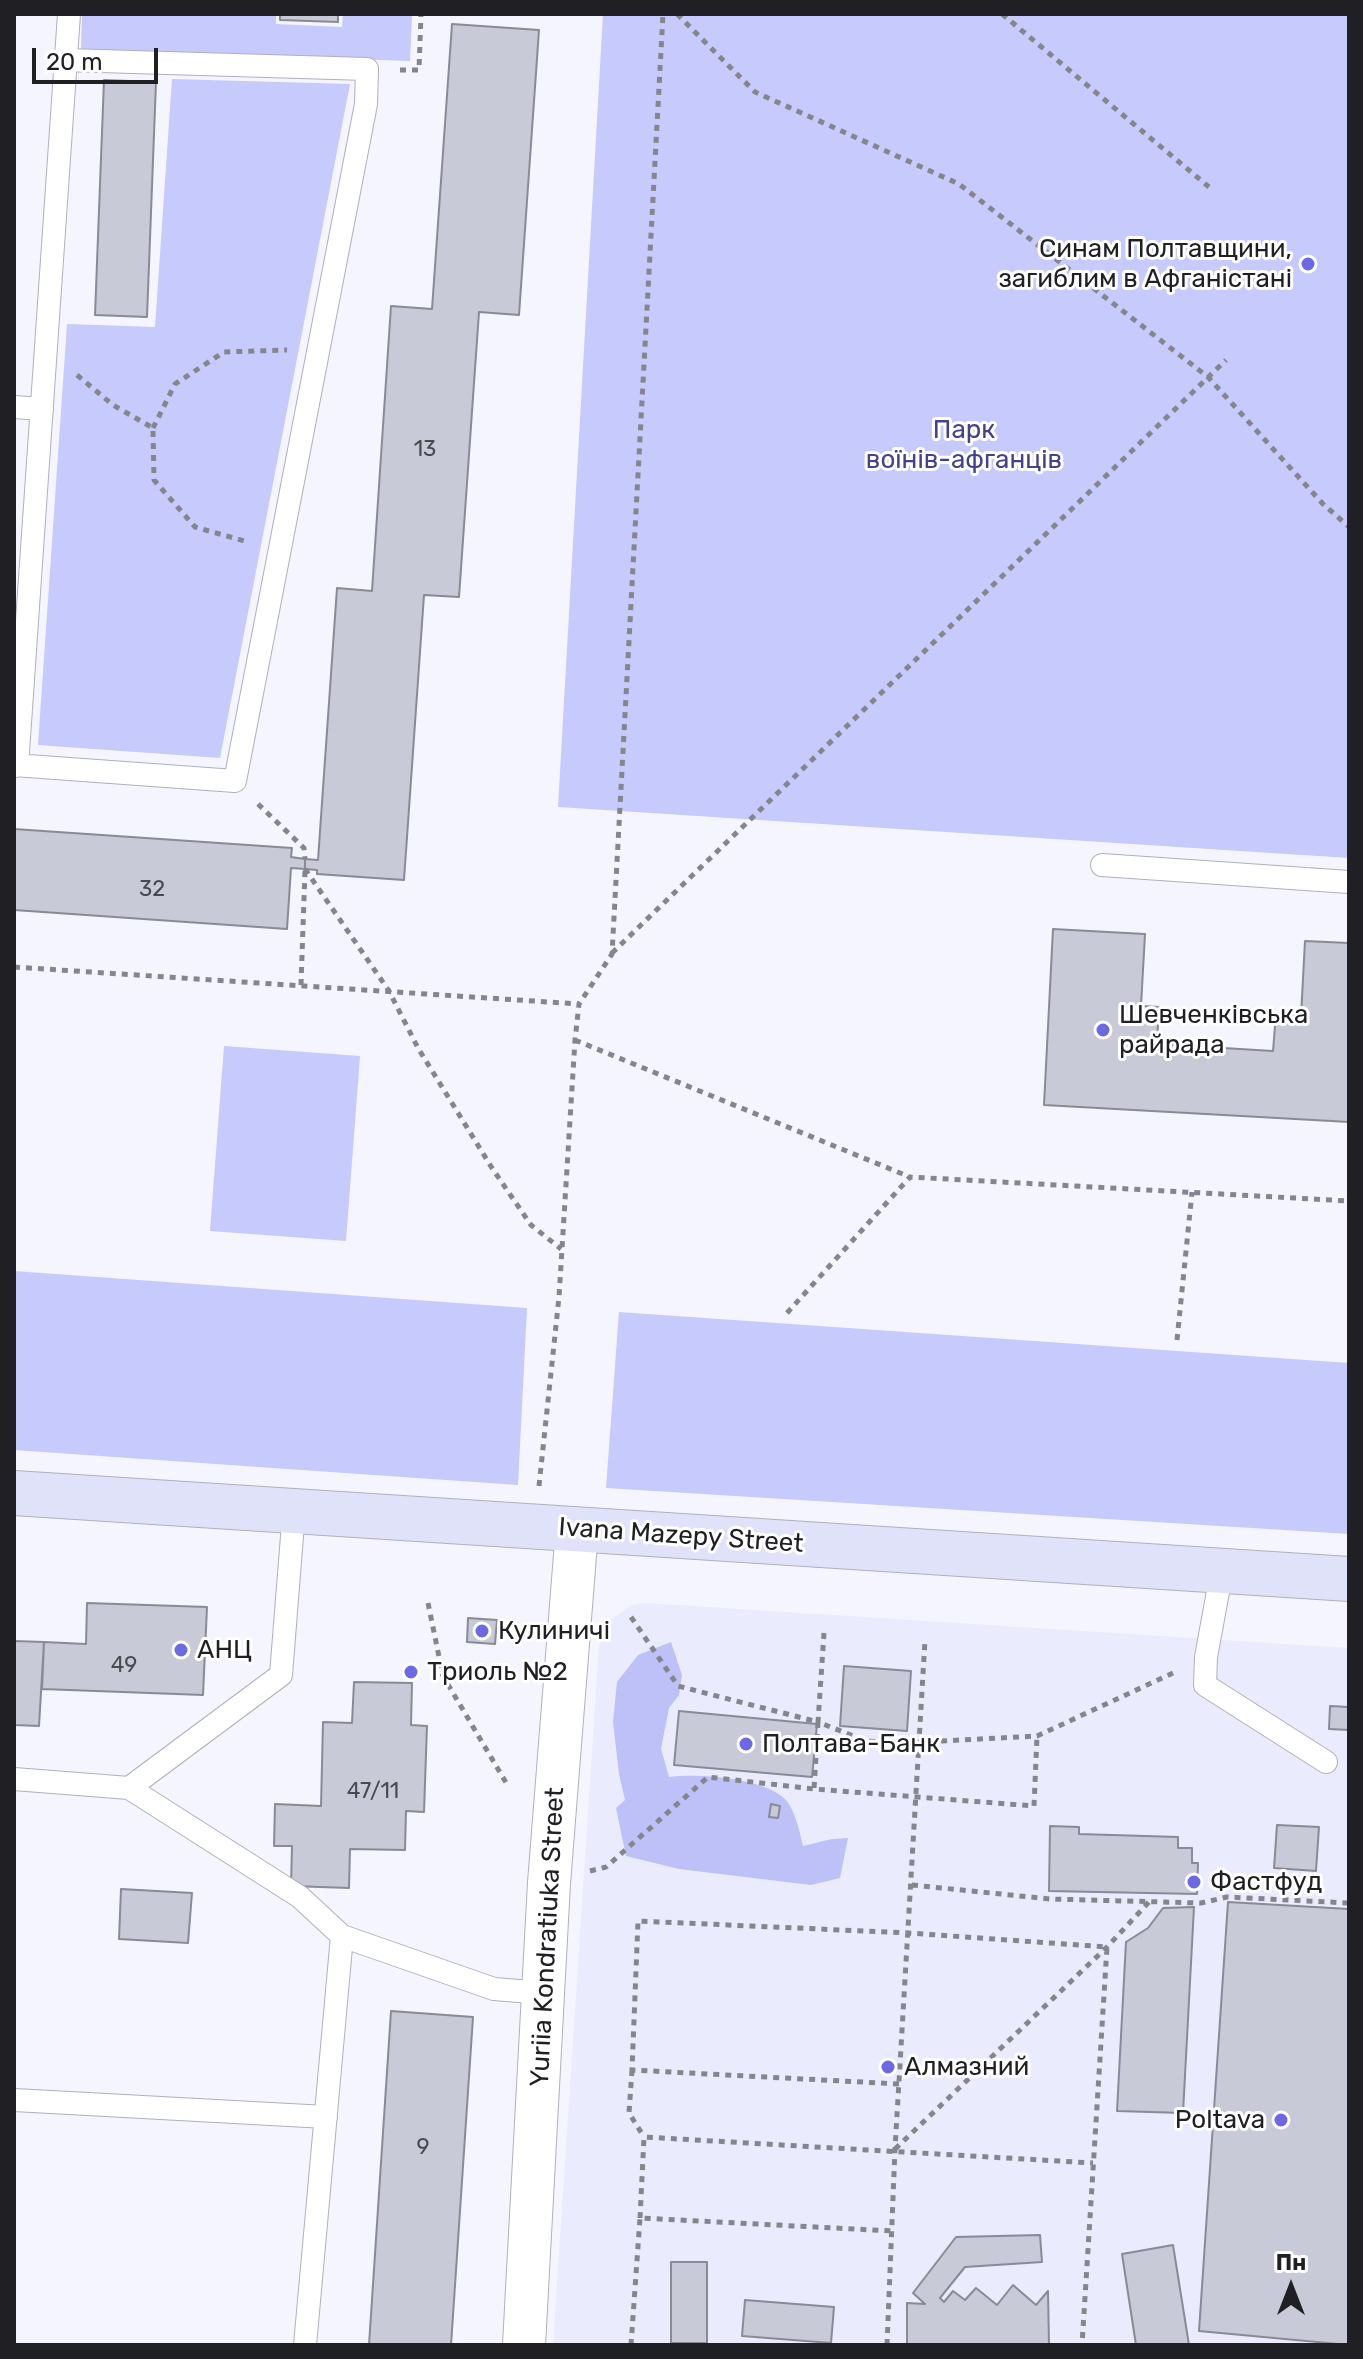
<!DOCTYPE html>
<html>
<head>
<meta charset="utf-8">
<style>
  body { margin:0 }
  #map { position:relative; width:1363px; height:2359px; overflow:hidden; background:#f4f5fe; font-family:Rubik,sans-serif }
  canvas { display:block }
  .frame { position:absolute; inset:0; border:16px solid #1f1f24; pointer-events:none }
  .north { position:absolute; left:1251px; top:2247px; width:80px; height:80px; -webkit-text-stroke:6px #fff; paint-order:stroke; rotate:0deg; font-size:22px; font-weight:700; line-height:32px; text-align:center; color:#1f1f24 }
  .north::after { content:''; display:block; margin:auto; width:28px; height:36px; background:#1f1f24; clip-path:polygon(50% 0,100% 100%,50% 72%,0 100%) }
  .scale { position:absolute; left:32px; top:48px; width:126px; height:36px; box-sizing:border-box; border:4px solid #1f1f24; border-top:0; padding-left:10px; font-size:24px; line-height:28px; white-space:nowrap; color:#1f1f24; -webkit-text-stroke:6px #fff; paint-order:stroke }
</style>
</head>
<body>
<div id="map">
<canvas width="1363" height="2359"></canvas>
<div class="frame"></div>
<div class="north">Пн</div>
<div class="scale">20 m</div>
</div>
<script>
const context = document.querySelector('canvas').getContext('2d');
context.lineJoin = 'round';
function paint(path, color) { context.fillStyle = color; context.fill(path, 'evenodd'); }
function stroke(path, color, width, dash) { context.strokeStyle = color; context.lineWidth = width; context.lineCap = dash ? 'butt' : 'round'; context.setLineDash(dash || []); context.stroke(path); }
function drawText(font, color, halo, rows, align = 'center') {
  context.font = font + ' Rubik,sans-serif'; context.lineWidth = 6; context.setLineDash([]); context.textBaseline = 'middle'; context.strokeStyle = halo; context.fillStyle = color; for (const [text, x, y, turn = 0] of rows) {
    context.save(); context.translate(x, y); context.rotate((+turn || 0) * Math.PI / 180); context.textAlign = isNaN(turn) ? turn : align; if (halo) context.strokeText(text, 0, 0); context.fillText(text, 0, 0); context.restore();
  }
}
paint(new Path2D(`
  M645,1603L1349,1648V2345H553L599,1645L608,1622L631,1605Z`), '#eaecfd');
paint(new Path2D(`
  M82,14H276V24L342,27L343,14H412L410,61L81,50Z
  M603,14H1349V858L558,807Z
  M172,79L350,84L220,758L38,745L67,324L155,327Z
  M224,1046L360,1056L346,1241L210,1231Z
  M14,1271L527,1308L518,1485L14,1450Z
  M619,1312L1349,1363V1534L606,1488Z`), '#c6cafc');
paint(new Path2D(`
  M671,1642L682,1675L679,1695L669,1708L661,1749L669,1777C698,1773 764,1778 785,1799C795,1810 800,1832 803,1846L832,1839L848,1838L840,1878L811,1885L679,1869L626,1856L616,1808L625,1800L619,1774L613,1722L617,1682L638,1655Z`), '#bdc1f7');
const building = new Path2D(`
  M280,14H338V22L280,20Z
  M452,24L539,30L519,315L479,312L459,597L424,595L404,880L317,874V870L305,869V859L318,860L337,588L372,591L391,306L432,309Z
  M104,80L156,82L147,317L95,315Z
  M14,829L292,848L291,857L305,859V869L291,868L287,929L14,910Z
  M1053,929L1145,934L1141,1006L1159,1007L1157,1044L1273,1051L1276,1014L1301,1016L1305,941L1349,943V1122L1044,1105Z
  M87,1603L207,1607L203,1695L42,1689L44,1642L86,1644Z
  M468,1618L497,1620L495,1644L467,1642Z
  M14,1641L44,1642L39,1726L14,1725Z
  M844,1666L911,1671L907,1731L840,1726Z
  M354,1682L412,1683L411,1725L427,1726L424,1812L406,1811L405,1850L350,1849L349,1888L291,1886L292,1846H274L275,1804L321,1806L323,1722L352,1723Z
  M1330,1706L1349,1707V1730L1329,1729Z
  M679,1711L817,1724L812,1777L674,1765Z
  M771,1804L780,1806L778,1818L769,1817Z
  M1277,1825L1319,1827L1316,1871L1274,1868Z
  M1050,1826L1079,1827V1834L1178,1837V1848H1192V1863H1198L1197,1894L1049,1891Z
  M121,1889L192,1893L188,1943L119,1939Z
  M1228,1902L1349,1909V2345L1199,2331Z
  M1194,1907L1183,2113L1117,2111L1126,1942L1148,1928L1163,1908Z
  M391,2011L473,2017L451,2345H369Z
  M1040,2235L1042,2262L965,2267L940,2298L944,2302L953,2291L965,2300L976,2288L997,2305L1013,2285L1036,2305L1048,2291L1049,2345H907V2303L925,2304L913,2293L956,2237Z
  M1173,2245L1189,2345H1136L1122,2254Z
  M671,2262H707V2343H671Z
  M745,2300L834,2307L831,2343L742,2336Z`);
paint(building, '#c8cad7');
stroke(building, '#888a96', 2);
const lane = new Path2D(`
  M14,407L42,409
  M14,765L235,781L366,104L367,69L66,60
  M17,766L69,14
  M1102,865L1349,882
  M1222,1570L1206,1657L1205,1685L1326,1762
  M14,1779L129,1788L300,1897L342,1936L305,2345
  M129,1788L281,1675L294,1511
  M342,1936L494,1989L544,1993
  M14,2100L326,2117`);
const street = new Path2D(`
  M524,2345L549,1883L577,1530`);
const secondary = new Path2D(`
  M14,1493L1349,1579`);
stroke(lane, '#afb0bd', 24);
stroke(street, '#afb0bd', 44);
stroke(secondary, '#afb0bd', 46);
stroke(new Path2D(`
  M677,14L755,92L959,184L1208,377L1323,504L1349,527
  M1002,14L1209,187
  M400,70H419L421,14
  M77,375L113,405L153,428L154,480L195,527L248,542
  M153,428L175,384L224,352L287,350
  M258,804L304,848L305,859
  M305,869L389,991L418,1048L492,1168L531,1225L561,1249
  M612,953L1226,360
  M14,967L579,1004
  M301,985L305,870
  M575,1040L910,1177
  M787,1313L910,1177L1349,1201
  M1177,1340L1192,1192
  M539,1486L559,1297L575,1040L579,1004L612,954L663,14
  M428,1603L443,1676L508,1786
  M631,1617L678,1686L818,1722L814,1789L1034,1806L1037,1736
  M824,1633L818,1722L866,1741L904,1743L1037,1736L1173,1673
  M590,1871L606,1867L708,1777L814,1789
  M912,1885L1050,1899L1201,1903L1227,1897L1349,1903
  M632,2070L629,2113L644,2137
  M899,2084L632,2070L638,1921L909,1933L1107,1947L1082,2345
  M895,2149L1107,1947L1149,1902
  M640,2218L644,2137L1093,2163
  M631,2345L640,2218L893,2231
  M887,2345L895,2149L925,1640`), '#85868d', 5, [6, 6]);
stroke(lane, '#fff', 22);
stroke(street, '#fff', 42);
stroke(secondary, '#e0e2fa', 44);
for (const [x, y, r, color] of [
  [1308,264,8,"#6d69e3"],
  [1103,1030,8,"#6d69e3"],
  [482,1631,8,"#6d69e3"],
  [181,1650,8,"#6d69e3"],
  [411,1672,8,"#6d69e3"],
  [746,1744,8,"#6d69e3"],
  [1194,1882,8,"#6d69e3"],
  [888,2067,8,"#6d69e3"],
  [1281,2120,8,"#6d69e3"]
]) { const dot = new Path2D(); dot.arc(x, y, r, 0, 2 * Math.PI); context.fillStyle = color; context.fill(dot); stroke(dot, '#fff', 3); }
drawText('22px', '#494a51', null, [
  ["13",425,450],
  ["32",152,890],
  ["49",124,1666],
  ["47/11",373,1792],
  ["9",423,2148]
]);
drawText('26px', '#1f1f24', '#fff', [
  ["Синам Полтавщини,",1292,249,"right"],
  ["загиблим в Афганістані",1292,279,"right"],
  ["Шевченківська",1119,1015],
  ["райрада",1119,1045],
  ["Кулиничі",498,1631],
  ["АНЦ",197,1650],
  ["Триоль №2",427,1672],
  ["Полтава-Банк",762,1744],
  ["Фастфуд",1210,1882],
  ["Алмазний",904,2067],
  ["Poltava",1265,2120,"right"]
], 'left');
drawText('26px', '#44428f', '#fff', [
  ["Парк",964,430],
  ["воїнів-афганців",964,460]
]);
drawText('26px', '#1f1f24', '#fff', [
  ["Ivana Mazepy Street",681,1536,4],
  ["Yuriia Kondratiuka Street",548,1937,-87]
]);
</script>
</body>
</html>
